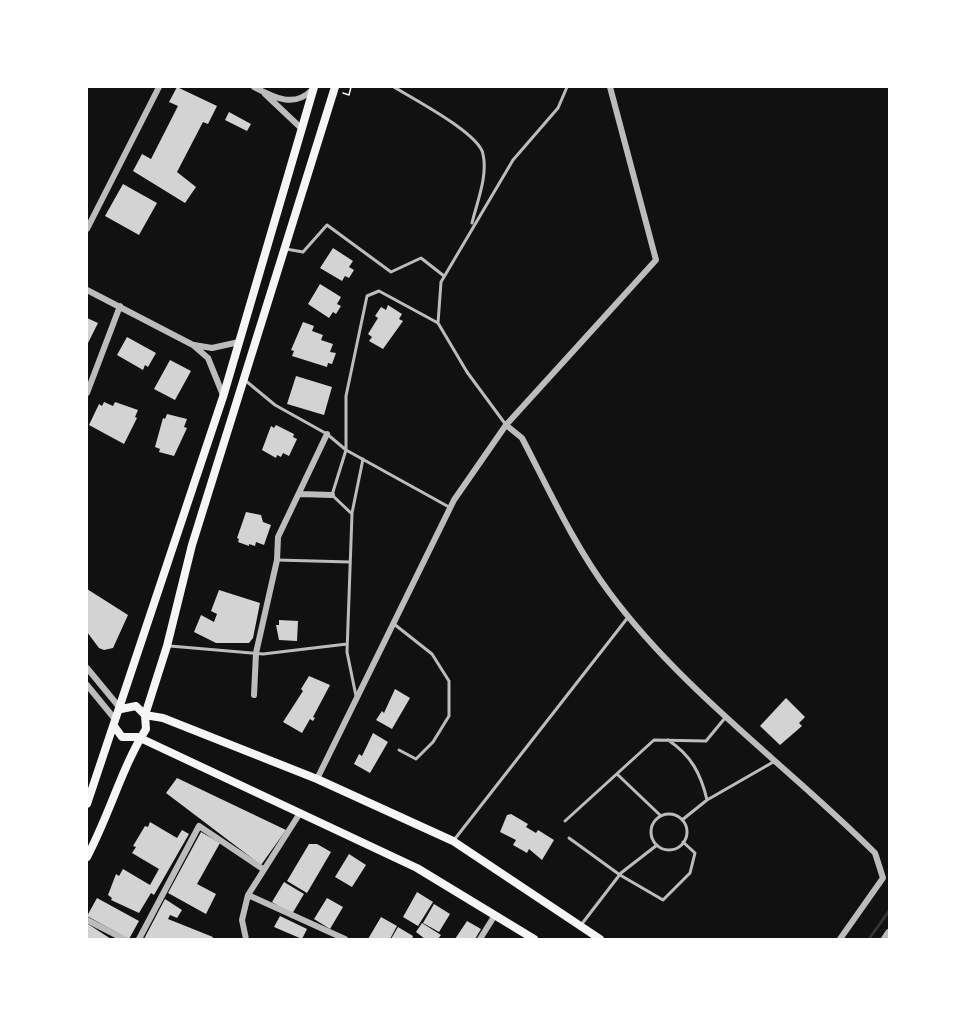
<!DOCTYPE html>
<html>
<head>
<meta charset="utf-8">
<style>
  body { margin:0 }
  #map { position:relative; width:976px; height:1026px; overflow:hidden; background:#111; font-family:Spectral,serif }
  canvas { display:block }
  .frame { position:absolute; inset:0; border:88px solid #fff; pointer-events:none }
</style>
</head>
<body>
<div id="map">
<canvas width="976" height="1026"></canvas>
<div class="frame"></div>
</div>
<script>
const context = document.querySelector('canvas').getContext('2d');
context.lineJoin = 'round';
function stroke(path, color, width, dash) { context.strokeStyle = color; context.lineWidth = width; context.lineCap = dash ? 'butt' : 'round'; context.setLineDash(dash || []); context.stroke(path); }
function paint(path, color) { context.fillStyle = color; context.fill(path, 'evenodd'); }
stroke(new Path2D(`
  M869,939L889,911`), '#333', 3);
paint(new Path2D(`
  M177,87L217,106L208,124L203,122L177,172L196,187L185,203L133,171L142,154L151,159L178,106L169,102Z
  M229,112L251,124L247,131L225,120Z
  M123,184L157,203L139,235L105,216Z
  M333,248L353,261L349,267L354,270L349,278L345,276L342,281L320,268Z
  M320,284L341,297L337,304L341,306L336,314L333,312L329,318L308,304Z
  M388,305L402,314L399,319L403,321L383,349L369,341L372,337L368,334L378,318L375,316L381,307L386,310Z
  M87,318L98,323L87,345Z
  M303,322L314,326L312,331L323,335L321,340L333,344L330,352L336,353L332,364L328,363L327,367L292,356L294,351L291,350Z
  M127,337L156,353L148,367L145,365L143,370L117,355Z
  M170,360L191,371L175,400L154,389Z
  M296,376L332,387L324,415L287,404Z
  M104,402L113,406L115,402L138,410L135,417L137,418L124,444L89,425L99,404L102,406Z
  M167,414L187,419L184,427L187,428L174,456L159,452L160,449L155,447L163,418L165,419Z
  M276,425L294,434L293,437L297,439L289,456L283,453L281,457L277,455L276,458L262,450L271,426L274,428Z
  M246,512L261,515L263,522L271,525L264,545L256,542L255,546L249,544V546L238,542L239,539L237,538Z
  M87,589L128,615L113,648L104,650L99,648L87,632Z
  M219,590L260,603L253,638L249,643H216L194,632L201,615L214,622L217,614L211,611Z
  M279,620L298,621L297,641L279,640L276,625H279Z
  M309,676L330,685L313,717L315,718L313,721L310,719L302,733L283,722L303,691L301,689Z
  M395,689L410,698L392,729L376,720L382,711L384,713Z
  M786,698L805,717L799,723L802,726L780,745L760,726Z
  M373,733L388,742L370,773L354,764L359,754L362,756Z
  M177,778L286,830L261,865L166,793Z
  M511,814L528,824L526,827L536,833L538,830L554,840L542,860L529,849L527,853L513,845L516,840L500,832L507,815Z
  M150,822L177,838L182,830L189,834L154,895L151,893L139,913L111,900L112,898L108,895L116,874L119,876L123,869L150,885L159,869L132,853L136,847L133,846L145,826L148,827Z
  M201,832L220,843L197,884L216,894L206,914L168,893Z
  M309,844H317L331,852L307,893L287,881Z
  M349,854L366,865L352,887L335,877Z
  M284,882L304,894L292,914L272,902Z
  M417,892L433,902L418,926L403,917Z
  M97,898L139,921L129,939L87,916Z
  M327,898L343,907L330,929L314,919Z
  M165,899L182,910L177,918L170,915L168,919L213,937L212,939H144Z
  M434,904L450,914L439,932L423,923Z
  M280,916L307,929L302,939L274,927Z
  M381,917L397,926L390,939H368Z
  M467,921L481,929L475,939H455Z
  M422,923L441,935L438,939H425L416,932Z
  M88,924L111,939H87Z
  M398,927L413,936L412,939H391Z`), '#d3d3d3');
stroke(new Path2D(`
  M343,93L349,95L351,87`), '#f5f5f5', 1.5);
stroke(new Path2D(`
  M394,87C413,99 479,133 483,154C488,176 477,202 472,223
  M286,249L303,252L327,225L391,272L421,258L444,276
  M246,381L275,405L327,434L346,450L449,507
  M506,425L467,372L438,323L441,282L513,160L558,108L567,87
  M352,513L363,459
  M277,560L350,562
  M394,624L432,654L449,681V716L433,742L416,759L399,750
  M170,646L263,654L347,644
  M356,696L347,652L352,514L332,495L346,450V396L367,296L379,291L438,323
  M668,740C691,755 701,774 707,800
  M617,774L661,816
  M651 832a18 18 0 1 1 36 0a18 18 0 1 1-36 0Z
  M682,820L707,800L775,761
  M565,821L654,740L706,741L725,718
  M569,838L620,875L663,900L690,873L695,853L683,842
  M454,840L629,616
  M581,925L621,873L657,845`), '#bcbcbc', 3);
stroke(new Path2D(`
  M254,87C275,98 294,108 312,90
  M265,94L301,128
  M87,229L159,87
  M87,290L193,345L208,358L223,395
  M194,345L212,348L239,342
  M87,393L120,306
  M506,425L522,438C549,490 574,545 609,592C683,692 788,766 875,853L883,878L840,939
  M300,494L332,495
  M87,668L120,708
  M87,685L114,718
  M254,695L256,653L277,560L278,537L327,434
  M317,779L454,500L506,425L656,260L610,87
  M248,895L345,939
  M87,920L124,939
  M139,939L199,826L263,869
  M246,939L242,920L248,895L300,813
  M480,939L495,915`), '#bcbcbc', 6);
stroke(new Path2D(`
  M885,939L889,933`), '#bcbcbc', 8);
stroke(new Path2D(`
  M121,709L136,706L145,715L163,718L317,779L453,841L600,939
  M114,726L122,737H138L417,868L534,939
  M87,804L223,397L314,87
  M87,857C109,816 122,767 146,729L145,715L167,646L192,545L335,87`), '#f5f5f5', 8);
</script>
</body>
</html>
